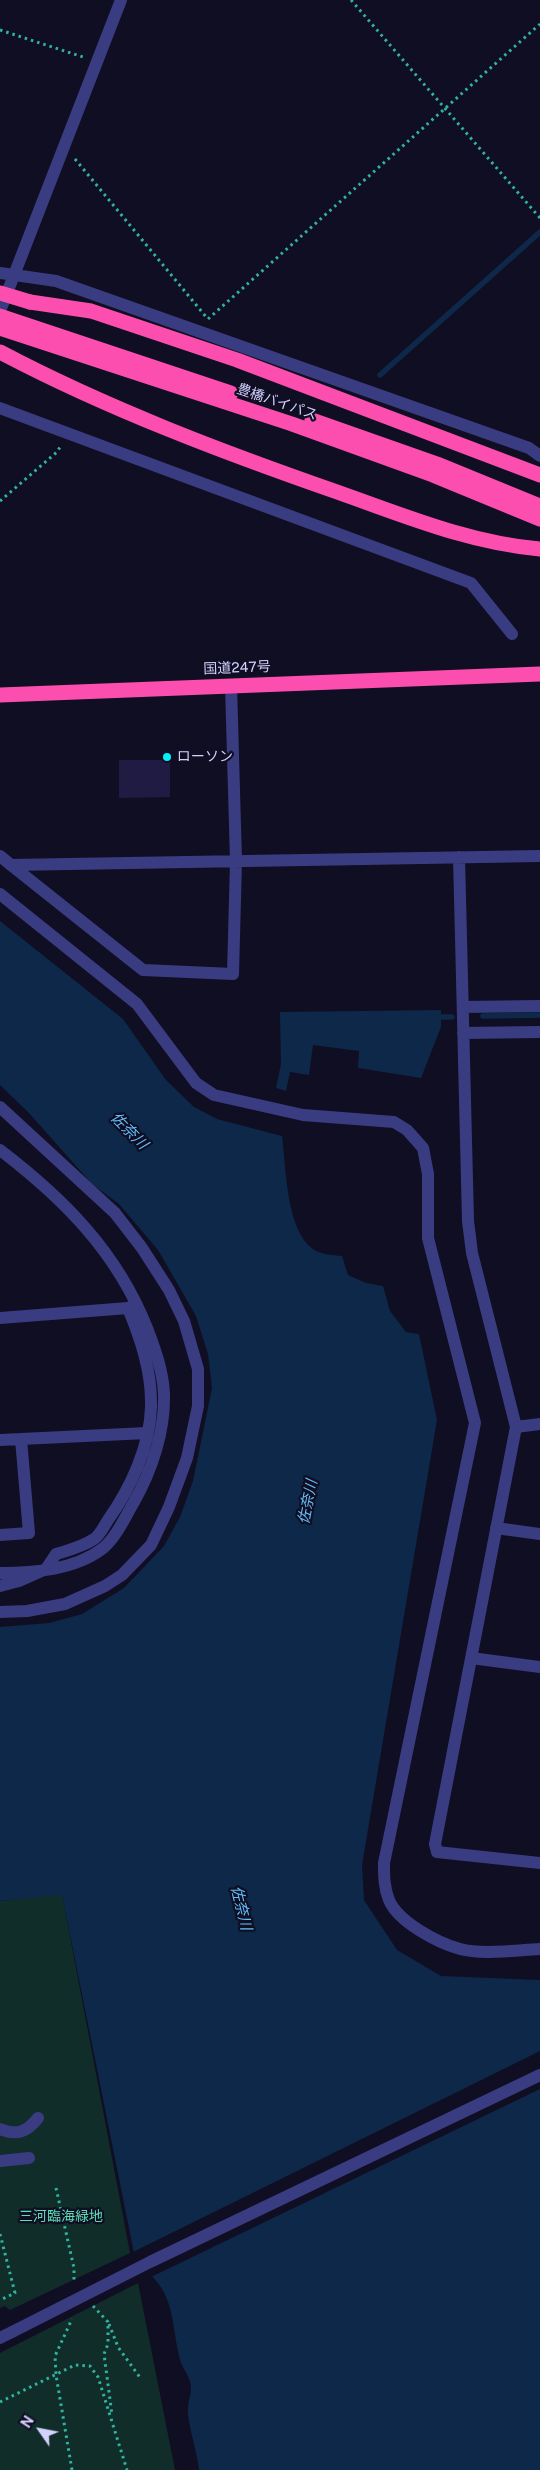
<!DOCTYPE html>
<html>
<head>
<meta charset="utf-8">
<style>
  body { margin:0 }
  #map { position:relative; width:540px; height:2470px; overflow:hidden; background:#100e23; font-family:"Public Sans",sans-serif }
  canvas { display:block }
  .north { position:absolute; left:15px; top:2405px; width:50px; height:50px; -webkit-text-stroke:4px #100e23; paint-order:stroke; rotate:303deg; font-size:14px; font-weight:700; line-height:20px; text-align:center; color:#d3d1fe }
  .north::after { content:''; display:block; margin:auto; width:18px; height:22px; background:#d3d1fe; clip-path:polygon(50% 0,100% 100%,50% 72%,0 100%) }
</style>
</head>
<body>
<div id="map">
<canvas width="540" height="2470"></canvas>
<div class="north">N</div>
</div>
<script>
const context = document.querySelector('canvas').getContext('2d');
context.lineJoin = 'round';
function paint(path, color) { context.fillStyle = color; context.fill(path, 'evenodd'); }
function stroke(path, color, width, dash) { context.strokeStyle = color; context.lineWidth = width; context.lineCap = dash ? 'butt' : 'round'; context.setLineDash(dash || []); context.stroke(path); }
function drawText(font, color, halo, rows, align = 'center') {
  context.font = font + ' "Public Sans","Noto Sans JP",sans-serif'; context.lineWidth = 4.5; context.setLineDash([]); context.textBaseline = 'middle'; context.strokeStyle = halo; context.fillStyle = color; for (const [text, x, y, turn = 0] of rows) {
    context.save(); context.translate(x, y); context.rotate((+turn || 0) * Math.PI / 180); context.textAlign = isNaN(turn) ? turn : align; if (halo) context.strokeText(text, 0, 0); context.fillText(text, 0, 0); context.restore();
  }
}
paint(new Path2D(`
  M62,1894L130,2253L10,2310L5,2306L0,2308V1901Z
  M138,2283L175,2470H0V2353Z`), '#112d2a');
paint(new Path2D(`
  M0,921L123,1019L166,1080L194,1107L217,1119L282,1136C286,1167 286,1230 313,1249C321,1255 333,1255 342,1256L348,1275L366,1283L383,1286L390,1311L406,1332L419,1334L437,1420L362,1865L364,1900L397,1950L441,1976L540,1980V2470H199C197,2451 190,2433 188,2414C187,2404 191,2396 191,2388C191,2376 181,2368 179,2356C170,2314 175,2290 136,2263L62,1895L0,1901V1627L49,1623L82,1614L124,1588L164,1546L180,1517L193,1481L212,1388L208,1354L196,1316L158,1250L119,1204L92,1184L29,1113L0,1085Z
  M441,1010V1027L421,1078L358,1068L359,1051L313,1045L309,1075L290,1072L286,1091L276,1088L281,1064L280,1012Z`), '#0d2848');
paint(new Path2D(`
  M540,2051V2089L151,2277L134,2264L131,2253Z`), '#100e23');
stroke(new Path2D(`
  M380,375L540,232
  M483,1016L540,1015
  M434,1017H452`), '#0d2848', 5.5);
paint(new Path2D(`
  M119,760H170V797L119,798Z`), '#201b43');
stroke(new Path2D(`
  M351,0L540,218
  M0,30L83,57
  M75,159L207,318
  M208,319L540,24
  M0,501L57,452L60,447
  M56,2188L74,2268V2283
  M0,2234L15,2293L0,2300
  M93,2306L108,2322V2344L104,2354L112,2415
  M109,2324L118,2347L141,2379
  M0,2402L75,2365L90,2366L98,2377L127,2470
  M72,2470L56,2375L55,2356L72,2319`), '#30b3a1', 3, [2.5, 4]);
stroke(new Path2D(`
  M0,273L56,281L529,448L540,456
  M0,311L121,0
  M0,408L471,583L512,634
  M0,856L11,865L540,856
  M459,857L468,1221L472,1253L516,1427L435,1844L437,1852L540,1863
  M11,865L143,970L233,974L236,861L231,685
  M0,894L137,1004L196,1083L214,1095L303,1115L394,1122L407,1130L423,1148L428,1174V1238L475,1423L384,1863C384,1876 384,1888 389,1900C398,1922 438,1943 460,1949C482,1955 517,1950 540,1949
  M463,1007L540,1006
  M463,1033L540,1032
  M0,1107L115,1213L142,1248L169,1290L184,1321L198,1369V1406L187,1458L169,1507L151,1545L122,1575L105,1586L65,1604L27,1611L0,1612
  M0,1150C64,1199 117,1252 147,1328C155,1349 163,1371 164,1394C165,1431 152,1470 134,1502C125,1517 116,1538 102,1549C74,1570 33,1573 0,1573
  M0,1318L128,1308L134,1305
  M516,1427L540,1424
  M0,1440L147,1433
  M496,1528L540,1534
  M0,1535L29,1533L21,1439
  M0,1586L19,1581L46,1569L56,1554C69,1550 82,1547 94,1539C100,1535 104,1526 108,1520C130,1489 150,1447 151,1407C152,1372 141,1340 128,1308
  M471,1658L540,1667
  M0,2129C17,2136 27,2132 38,2118
  M0,2161L29,2158
  M0,2338L12,2332`), '#3a3c81', 12);
stroke(new Path2D(`
  M30,302L91,311L237,360L540,475
  M0,316L231,393
  M0,328L292,424L433,475L540,519
  M0,352C108,409 225,453 340,493C405,516 470,543 540,549
  M312,420L437,464L540,506
  M0,695L540,674`), '#fc4eae', 15);
stroke(new Path2D(`
  M12,2332L150,2262L540,2075`), '#3a3c81', 12);
stroke(new Path2D(`
  M0,293L30,302`), '#fc4eae', 15);
for (const [x, y, r, color] of [
  [167,757,5,"#04f0f7"]
]) { const dot = new Path2D(); dot.arc(x, y, r, 0, 2 * Math.PI); context.fillStyle = color; context.fill(dot); stroke(dot, '#100e23', 2); }
drawText('14px', '#d3d1fe', '#100e23', [
  ["豊橋バイパス",277,402,19],
  ["国道247号",237,668,-2]
]);
drawText('14px', '#d3d1fe', '#100e23', [
  ["ローソン",177,757]
], 'left');
drawText('14px', '#5eddb4', '#100e23', [
  ["三河臨海緑地",61,2217]
]);
drawText('italic 15px', '#61bffc', '#100e23', [
  ["佐奈川",129,1131,45],
  ["佐奈川",308,1502,-79],
  ["佐奈川",241,1908,76]
]);
</script>
</body>
</html>
